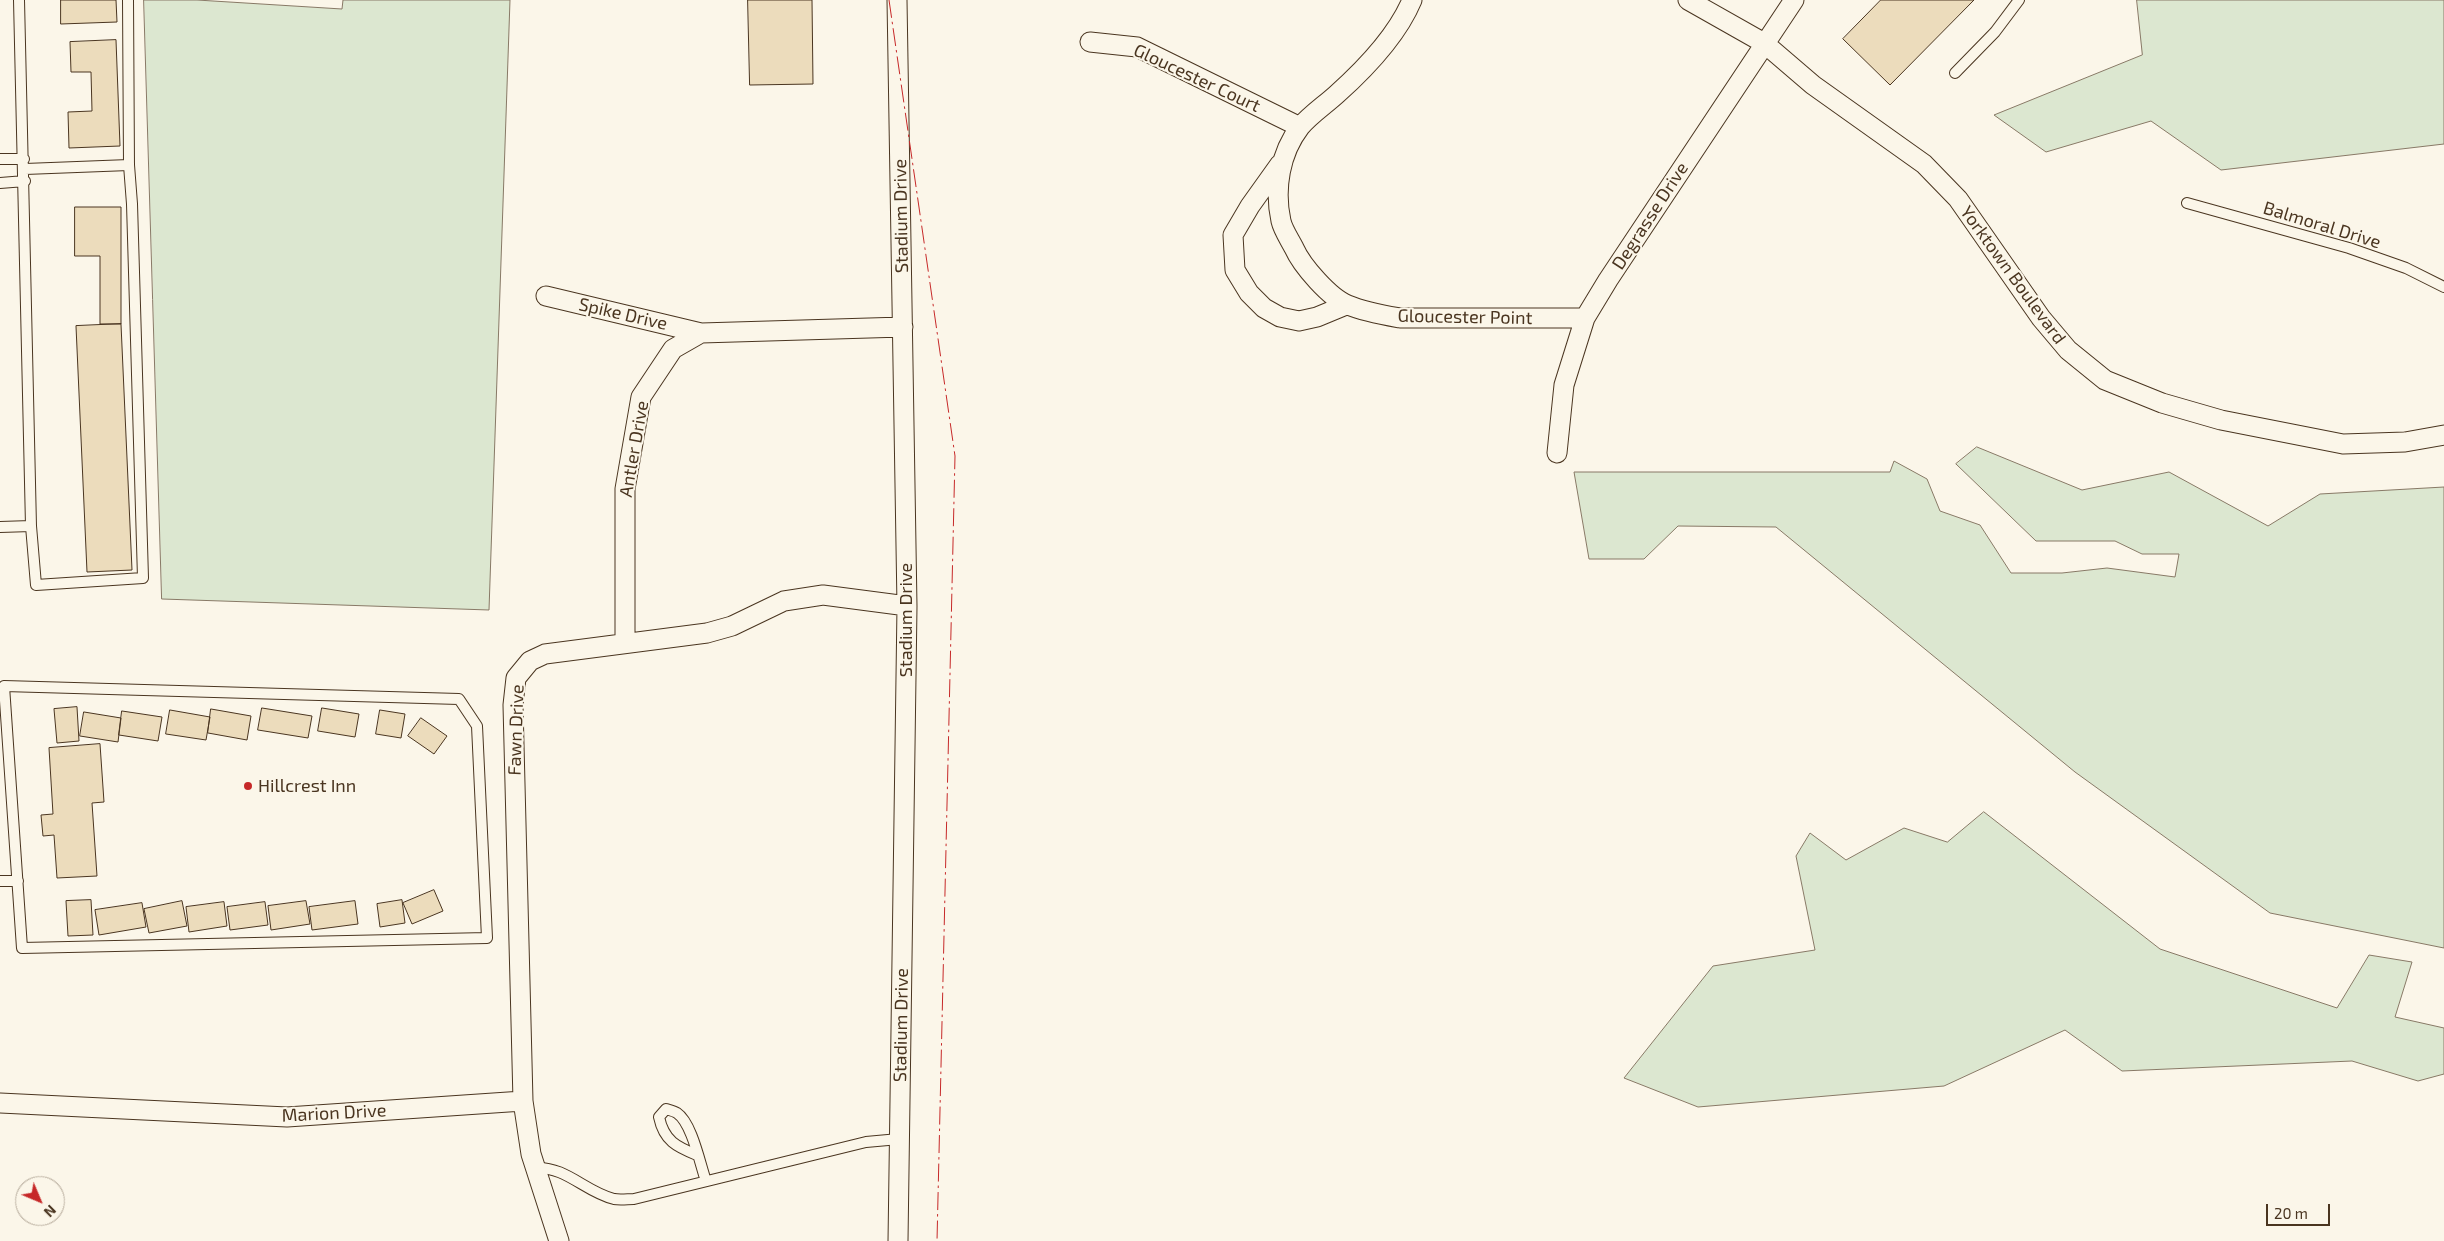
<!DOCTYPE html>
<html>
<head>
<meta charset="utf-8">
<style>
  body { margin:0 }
  #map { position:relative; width:2444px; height:1241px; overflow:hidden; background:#fbf6e9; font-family:"Exo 2",sans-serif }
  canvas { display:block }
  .north { position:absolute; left:15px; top:1176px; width:50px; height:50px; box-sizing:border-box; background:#fbf6e9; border:1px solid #b4a999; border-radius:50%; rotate:135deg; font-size:14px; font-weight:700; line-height:20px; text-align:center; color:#4a3520 }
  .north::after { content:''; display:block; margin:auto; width:18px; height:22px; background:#c62828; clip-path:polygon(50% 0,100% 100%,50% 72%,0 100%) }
  .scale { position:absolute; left:2266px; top:1204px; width:64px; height:22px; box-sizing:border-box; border:2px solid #4a3520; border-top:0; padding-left:6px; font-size:15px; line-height:18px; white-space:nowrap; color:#4a3520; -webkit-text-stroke:4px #fbf6e9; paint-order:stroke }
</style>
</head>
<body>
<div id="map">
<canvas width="2444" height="1241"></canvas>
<div class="north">N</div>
<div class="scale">20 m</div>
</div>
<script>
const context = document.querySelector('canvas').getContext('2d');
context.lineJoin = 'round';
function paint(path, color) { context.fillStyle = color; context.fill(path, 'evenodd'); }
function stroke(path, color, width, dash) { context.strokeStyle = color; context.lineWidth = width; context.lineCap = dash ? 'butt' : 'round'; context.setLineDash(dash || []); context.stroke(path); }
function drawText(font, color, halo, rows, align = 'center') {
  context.font = font + ' "Exo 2",sans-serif'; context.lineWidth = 4; context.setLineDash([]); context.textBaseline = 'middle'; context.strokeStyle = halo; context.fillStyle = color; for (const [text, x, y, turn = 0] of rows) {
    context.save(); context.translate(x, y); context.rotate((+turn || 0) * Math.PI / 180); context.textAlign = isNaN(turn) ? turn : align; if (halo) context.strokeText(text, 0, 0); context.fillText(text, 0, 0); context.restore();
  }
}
const green = new Path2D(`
  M144,0H197L342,9L343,0H510L489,610L162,599Z
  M2137,0H2444V144L2221,170L2151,121L2046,152L1994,115L2142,55Z
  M1977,447L2082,490L2169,472L2268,526L2320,494L2444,487V948L2270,913L2075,772L1776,527L1678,526L1644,559H1589L1574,472H1890L1894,461L1927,479L1940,511L1980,525L2011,573H2062L2107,568L2175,577L2179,554H2142L2115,541H2036L1956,464Z
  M1984,812L2160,949L2337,1008L2369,955L2412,962L2395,1017L2444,1028V1074L2418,1081L2352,1061L2122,1071L2065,1030L1944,1086L1698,1107L1624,1078L1713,966L1815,950L1796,856L1810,833L1846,860L1904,828L1947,842Z`);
paint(green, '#dce7d0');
stroke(green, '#887966', 1);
const building = new Path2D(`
  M61,0H116L117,22L61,24Z
  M748,0H812L813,84L750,85Z
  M1881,0H1974L1890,85L1843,39Z
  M116,40L120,146L69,148L68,112L92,111L91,72H71L70,42Z
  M75,207H121V324H100V256H75Z
  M121,324L132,570L87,572L76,326Z
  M77,707L79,741L57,743L54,709Z
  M262,708L312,716L308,738L258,730Z
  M322,708L359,714L355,737L318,731Z
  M211,709L251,716L247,740L208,733Z
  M170,710L210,717L206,740L166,734Z
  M380,710L405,714L401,738L376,734Z
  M122,711L162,717L158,741L119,735Z
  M84,712L121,718L118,742L80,736Z
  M421,718L447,736L434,754L408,736Z
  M100,744L104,802L92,803L97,876L57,878L54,835L43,836L41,815L53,814L49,748Z
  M434,890L443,911L412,924L403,903Z
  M91,900L93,935L68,936L66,901Z
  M402,900L405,923L380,927L377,904Z
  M182,901L187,926L149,933L144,909Z
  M306,901L310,924L271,930L268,906Z
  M355,901L358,924L312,930L309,907Z
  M224,902L227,926L189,932L186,907Z
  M265,902L268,925L230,930L227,907Z
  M142,903L146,927L99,935L95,910Z`);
paint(building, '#ecdcbc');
stroke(building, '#4a3520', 1);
const service = new Path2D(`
  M1955,73L1995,32L2019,0
  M0,159H24
  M25,169L129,165L128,0
  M0,183L25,181
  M2187,203L2349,248L2406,268L2444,287
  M31,526L36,585L143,578L132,204L129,165
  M0,527L31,526L19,0
  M4,686L459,699L477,726L487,938L22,948Z
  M0,881H18
  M697,1155C677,1147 664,1141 659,1117L666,1109C669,1110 674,1111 677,1113C692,1123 700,1164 706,1181
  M535,1168C566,1166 585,1192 614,1199C620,1200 628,1199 634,1199L866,1142L899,1139`);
const minor = new Path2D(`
  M897,0L907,606L898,1241
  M1412,0C1397,36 1366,68 1337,94C1325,105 1310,115 1300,127C1280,153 1274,189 1281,221C1283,230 1290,240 1294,248C1302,266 1330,298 1348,305C1365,312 1383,315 1400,318H1585
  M1688,0L1764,43L1813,85L1924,164L1958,199L2041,318L2068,350L2105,380L2162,403L2221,420L2343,444L2405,442L2444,435
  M1090,42L1137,47L1300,127
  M1280,164L1250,206L1233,235L1235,270L1249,293L1264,308L1280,317L1299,321L1317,317L1346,305
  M546,296L701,333
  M1557,453L1564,385L1585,318L1608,280L1794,0
  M625,642V489L641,397L673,349L701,333L903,327
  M523,1101L513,705L516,678L530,661L545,654L707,633L732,626L784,601L823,595L907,606
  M0,1103L287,1117L523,1101L531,1154L559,1241`);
stroke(service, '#4a3520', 12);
stroke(minor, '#4a3520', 21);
stroke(service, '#fbf6e9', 10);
stroke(minor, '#fbf6e9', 19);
stroke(new Path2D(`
  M889,0L955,456L937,1241`), '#c62828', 1, [18, 4, 2.5, 4]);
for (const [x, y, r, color] of [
  [248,786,5,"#c62828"]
]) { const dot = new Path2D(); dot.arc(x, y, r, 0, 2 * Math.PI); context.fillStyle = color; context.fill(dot); stroke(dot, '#fbf6e9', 2); }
drawText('18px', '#4a3520', '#fbf6e9', [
  ["Gloucester Court",1197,78,25],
  ["Stadium Drive",901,216,-91],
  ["Degrasse Drive",1650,216,-57],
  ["Balmoral Drive",2322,225,17],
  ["Yorktown Boulevard",2013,275,54],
  ["Spike Drive",623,314,13],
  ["Gloucester Point",1465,317,1],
  ["Antler Drive",634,449,-80],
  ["Stadium Drive",906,620,-90],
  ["Fawn Drive",516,730,-88],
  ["Stadium Drive",901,1025,-89],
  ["Marion Drive",334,1113,-3]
]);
drawText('18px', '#4a3520', '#fbf6e9', [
  ["Hillcrest Inn",258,786]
], 'left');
</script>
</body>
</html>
